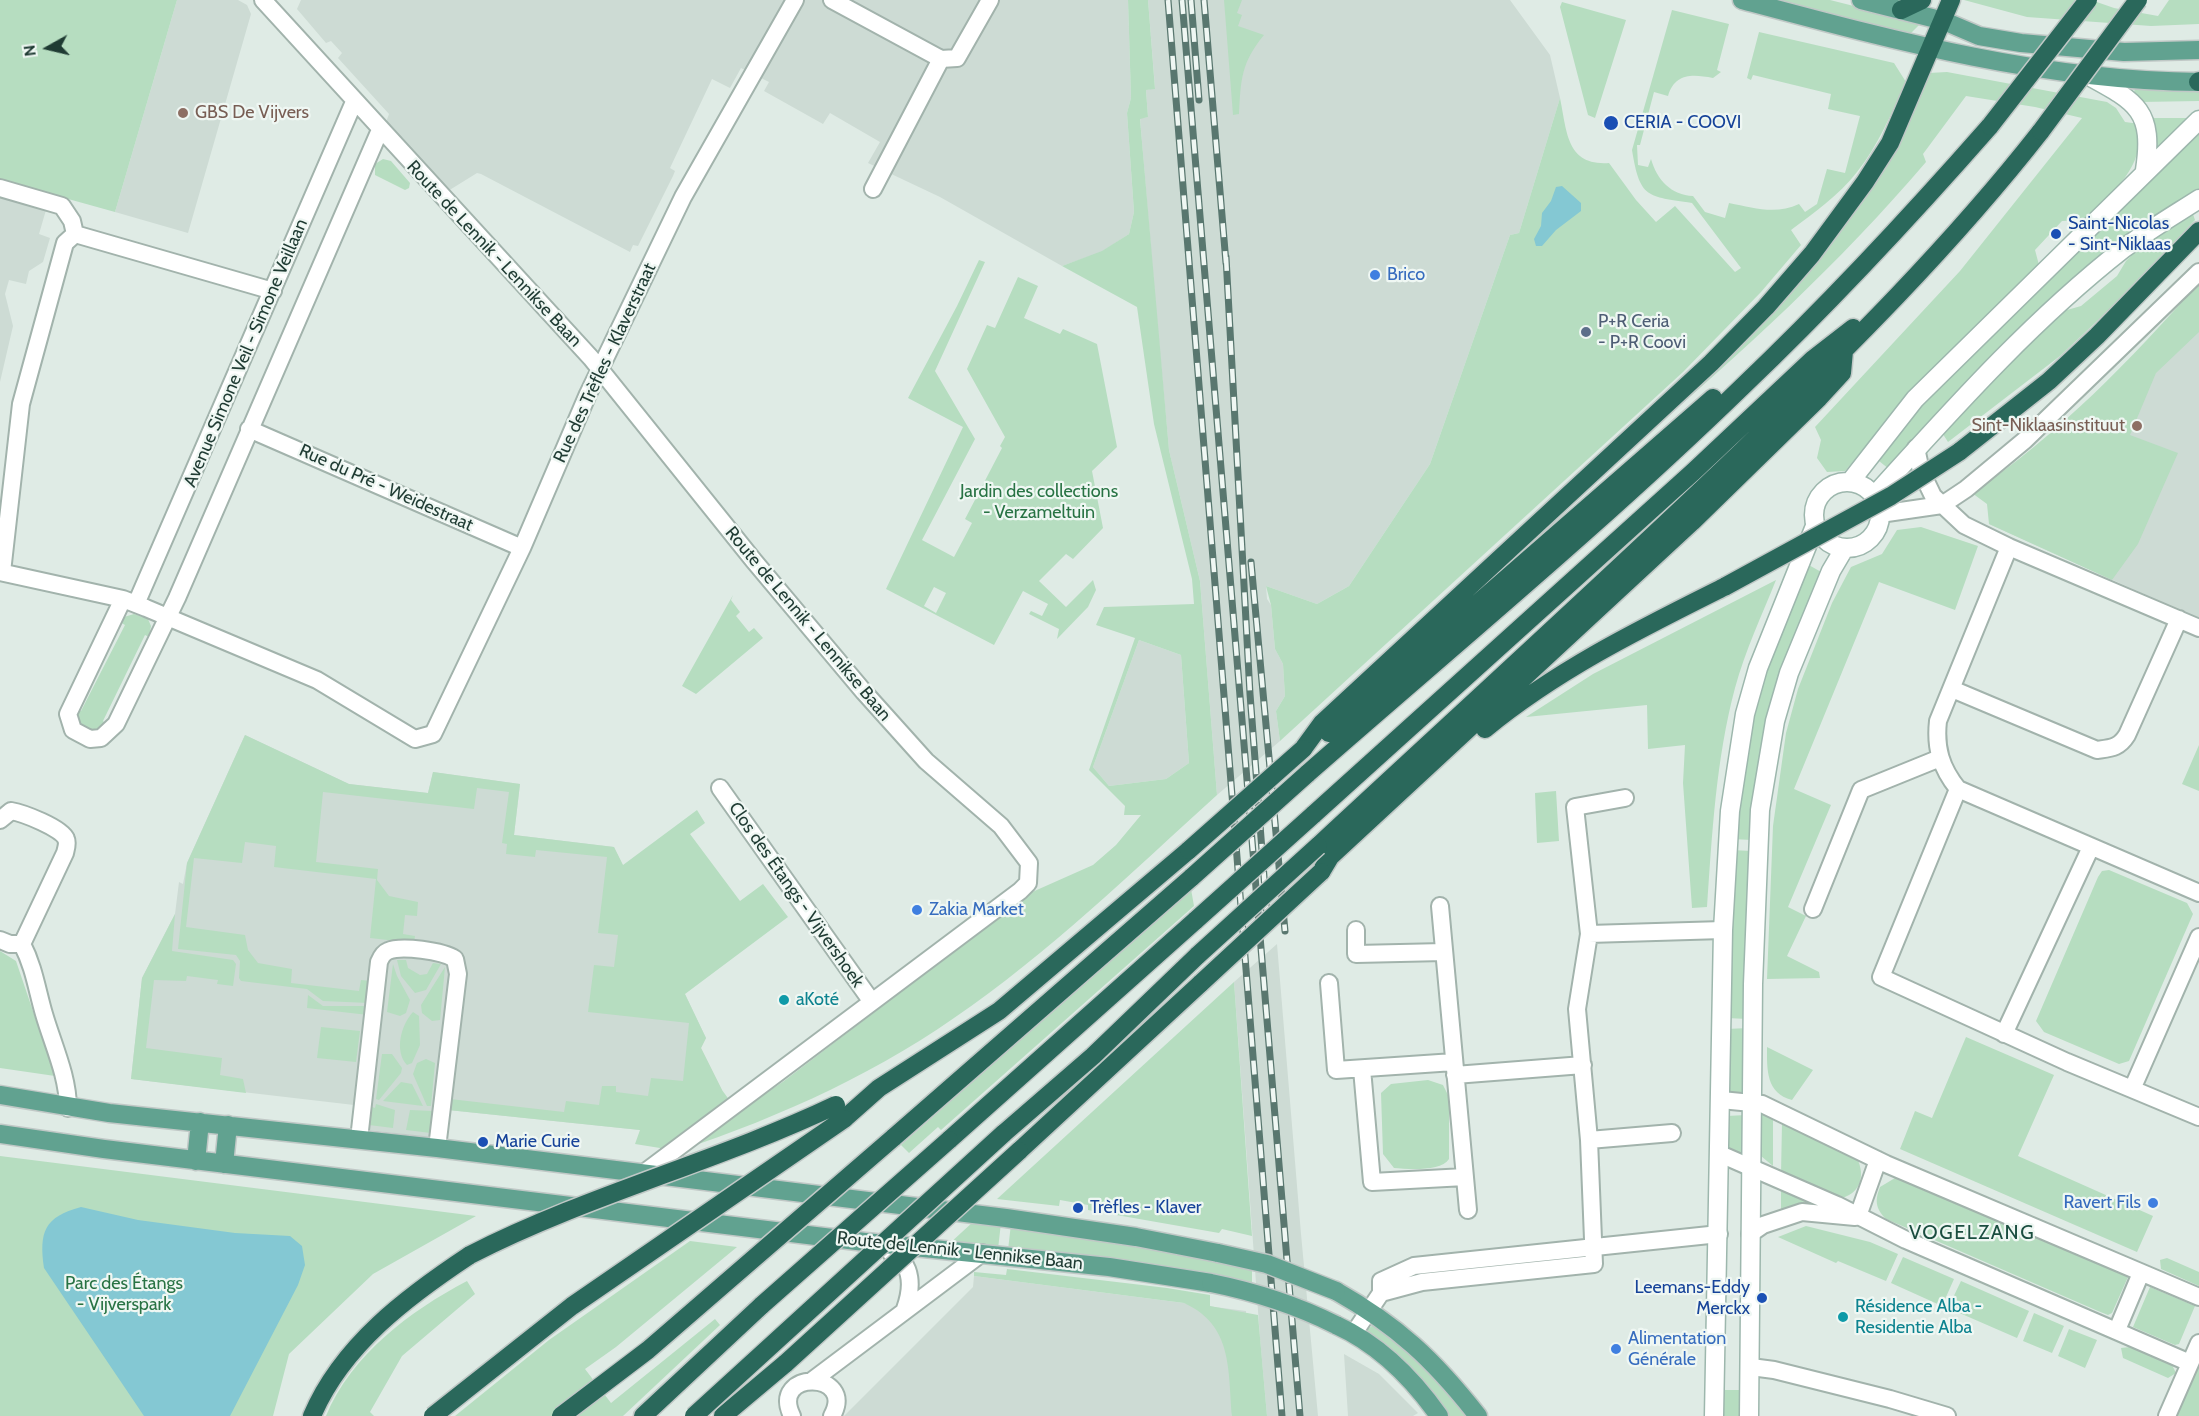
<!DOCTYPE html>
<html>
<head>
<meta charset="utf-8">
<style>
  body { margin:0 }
  #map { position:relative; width:2199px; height:1416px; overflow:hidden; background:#dfebe5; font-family:Cabin,sans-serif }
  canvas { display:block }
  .north { position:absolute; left:18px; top:18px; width:60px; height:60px; -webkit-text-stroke:4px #eff7f3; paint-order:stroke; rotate:262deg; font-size:16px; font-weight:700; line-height:24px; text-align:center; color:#1f3b33 }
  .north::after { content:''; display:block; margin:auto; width:21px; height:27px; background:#1f3b33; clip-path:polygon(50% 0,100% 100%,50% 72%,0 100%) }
</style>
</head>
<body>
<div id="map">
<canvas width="2199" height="1416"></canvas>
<div class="north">N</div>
</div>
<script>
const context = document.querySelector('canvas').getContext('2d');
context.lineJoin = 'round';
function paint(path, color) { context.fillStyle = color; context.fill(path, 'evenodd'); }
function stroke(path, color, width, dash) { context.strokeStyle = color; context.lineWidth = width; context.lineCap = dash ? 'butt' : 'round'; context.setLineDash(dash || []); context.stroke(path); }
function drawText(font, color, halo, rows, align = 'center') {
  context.font = font + ' Cabin,sans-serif'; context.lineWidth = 4.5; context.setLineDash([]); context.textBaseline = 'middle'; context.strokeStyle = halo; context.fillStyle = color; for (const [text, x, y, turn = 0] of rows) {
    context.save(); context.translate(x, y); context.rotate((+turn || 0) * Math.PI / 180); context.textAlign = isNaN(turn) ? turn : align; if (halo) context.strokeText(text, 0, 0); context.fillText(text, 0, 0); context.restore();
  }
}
paint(new Path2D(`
  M177,0H238L247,5L251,14L188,233L115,212Z
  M301,0H1128L1131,98L1127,113L1134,212L1129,234L1102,252L1062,266L940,197L868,163L880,142L830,113L823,124L764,91L769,82L741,68L730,88L712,79L670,168L675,171L673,176L638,246L633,245L630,252L481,174L477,173L448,191L385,125L389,114L338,58L342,53L331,41L326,43L297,9Z
  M1148,0H1510L1550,55L1560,98L1519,233L1510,235L1430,464L1349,586L1317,604L1266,586L1267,599L1271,605L1275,649L1283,664L1285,696L1276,711L1280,741L1217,795L1200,581L1169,450L1156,310L1140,118L1148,117L1146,90L1155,88Z
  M0,197L46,210L39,234L50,238L43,262L29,271L26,284L9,280L5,294L13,326L0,382Z
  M2199,320V619L1989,524Z
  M1139,640L1181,655L1189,763L1166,779L1109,786L1093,767Z
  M245,735L349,784L428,793L433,772L520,784L514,835L614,847L706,1038L701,1048L722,1090L640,1130L448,1110L445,1139L352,1128L354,1105L131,1079L142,978L175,914L179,882L183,884L187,863Z
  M1277,944L1301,1234L1318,1416H1267L1260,1338L1234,982Z
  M974,1276L1246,1311L1250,1416H844L973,1287Z
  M1344,1354L1379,1374L1418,1413L1413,1416H1348Z`), '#cddbd4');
paint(new Path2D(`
  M0,0H177L115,212L0,180Z
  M1128,0H1148L1155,89L1146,90L1148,117L1140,119L1169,450L1200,581L1217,795C1132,872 1049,953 954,1018C865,1080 763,1124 660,1157V1148L635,1144L640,1130L448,1110L450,1099L564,1112L566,1101L599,1105L602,1086H616V1092L648,1096L651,1078L683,1081L689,1023L588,1012L594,965L614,967L618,935L598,933L607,857L536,850L535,857L506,854L507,844L502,843L509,792L477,788L474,809L323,792L316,862L378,869L377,880L389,896L418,902L417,916L405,915L403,934L415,936L414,943L370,938L376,879L274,867L276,846L245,842L242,863L194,858L186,927L245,935L248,950L258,963L292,969L291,983L359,991L361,980L371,981L369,1003L323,1001L307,989L241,981L239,978L240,961L236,955L178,949L187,863L245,735L349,784L428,793L433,772L520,784L514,835L614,847L623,865L697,810L705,823L690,834L740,901L763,884L788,917L685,994L706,1038L701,1048L722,1090L738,1112L784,1081L1030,893L1093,865L1116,845L1141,815H1124L1125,806L1089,770L1135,638L1096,625L1104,607L1194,604L1192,579L1154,424L1137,307L1062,266L1102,251L1129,234L1134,212L1127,113L1131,98ZM1139,640L1181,655L1189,763L1166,779L1109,786L1093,767Z
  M1224,0H1242L1237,13L1242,15L1238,26L1264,35C1241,63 1241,79 1239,114L1233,115Z
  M1774,0H1830L1921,23L1909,35Z
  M1964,0H2091L2114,8L2158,16L2169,0H2199V24L2151,26L2027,17Z
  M1562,2L1626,20L1595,118L1588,115L1560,7Z
  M1672,10L1729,24L1717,70L1721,72L1713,78C1692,74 1675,73 1668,96L1654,92L1640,145H1637L1638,165L1648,167L1651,159C1657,180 1671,195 1693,196L1705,212L1725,218L1729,203C1754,208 1776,215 1799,204L1805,212L1817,204L1827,169L1845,173L1860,116L1828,109L1831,94L1753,75L1751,80L1747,78L1759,32L1894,63L1906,82C1892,112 1878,146 1857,172C1839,195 1814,213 1791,230L1801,245L1761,292L1683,372L1280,741L1276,711L1285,696L1283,664L1275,649L1271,605L1266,586L1317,604L1349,586L1430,464L1510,235L1519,233L1560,98C1567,131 1566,166 1609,163L1636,200L1656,222L1675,206L1735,272L1741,268L1692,203C1647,196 1640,199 1632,150Z
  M1947,72L2107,102L2116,108L2125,122L2140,124C2144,169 2114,190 2085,220L2062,221L2035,250L2039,265L1917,386L1845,471L1827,472L1817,458L1821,440L1815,427L1960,271L2082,118L2035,107L1966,96L1923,154L1926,162C1840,263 1742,353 1641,439L1691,389L1900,140L1929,73Z
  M2137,87L2199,91V101L2140,102L2134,91Z
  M2150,118H2190L2156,151Z
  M2199,133V192L2086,268L2053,297L1889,469L1874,457L1905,419Z
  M383,159L391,161L410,183L409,188L405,190L375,175V164Z
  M2192,211L2195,220L2130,290L2060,356L1948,442L1941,431L2060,312L2081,306L2117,276L2126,261L2148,239Z
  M979,260L985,262L935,371L975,439L922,540L954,557L972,523L965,519L1002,448L1000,446L1005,437L967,369L987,325L995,328L1018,277L1038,286L1024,318L1060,334L1063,329L1097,344L1117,447L1092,471L1103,528L1073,559L1066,554L1039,581L1066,607L1093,580L1096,590L1088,607L1057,639L1059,629L1029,614L1031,611L1042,616L1048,604L1023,591L994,645L886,589L963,427L908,398L957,306ZM934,587L946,593L936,613L924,606Z
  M2199,283V332L2156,373L2130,435L2178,453L2138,544L2112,580L1989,524L1987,504L1972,493C2059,435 2130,360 2199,283Z
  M1921,527L1978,546L1955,610L1879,582L1794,789L1831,805L1788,907L1806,916L1787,956L1819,972L1820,978L1767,979L1773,826L1786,733L1798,689L1832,603L1851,567L1882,554L1897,530Z
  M1807,564L1823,573L1752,840L1732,839L1751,711Z
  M1776,580C1762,615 1745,651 1735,688C1716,759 1712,834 1707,907L1692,908L1683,783L1685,745L1648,749L1647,705L1526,717L1593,674Z
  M733,595L731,600L740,612L736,616L749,632L754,628L763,638L696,694L682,686Z
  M134,614L148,619L151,626L149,637L145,635L103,721L106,724L99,731L82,730L75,717L76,709L81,711L125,625L120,622L124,617Z
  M2199,745V791L2182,784Z
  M1556,791L1559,841L1537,843L1535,793Z
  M1731,850L1752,851L1748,1019L1726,1018Z
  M2109,870L2187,903L2193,914L2129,1061L2119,1064L2044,1032L2036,1021L2098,877L2102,871Z
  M1191,889L1194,906L941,1130L938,1127L909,1153L901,1145Z
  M175,914L172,951L233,960L236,964L233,986L217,984L218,980L187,976L186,981L154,980L146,1048L222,1058L220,1075L243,1079L246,1093L131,1079L142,978Z
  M0,951L16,961L55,1076L0,1068Z
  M397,960H406L408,968L420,975L427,974L433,963L441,964L426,990L415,993L401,976Z
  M393,964L397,976L410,1000L406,1013L400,1016L387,1012Z
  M445,967L440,1020L432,1021L422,1013L421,1005Z
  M1234,982L1252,1236L1222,1229L1219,1233L1088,1210V1205L1060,1200L1059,1206L997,1199Z
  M308,995L323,1006H369L368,1015L307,1008Z
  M413,1012L419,1016L420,1045L412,1063L407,1065C394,1051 401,1025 413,1012Z
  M321,1027L360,1031L356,1062L317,1058Z
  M1749,1028L1744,1093L1729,1092L1726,1029Z
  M1966,1037L2054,1075L2018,1156L2153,1216L2137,1252L1900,1149L1915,1111L1932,1118Z
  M1767,1047L1813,1070L1792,1100C1766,1093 1767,1070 1767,1047Z
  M382,1054H392L402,1068L401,1073L379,1100L376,1099Z
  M426,1059L435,1063L431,1106H427L413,1074L417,1063Z
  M1428,1080L1443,1085L1449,1097V1159C1441,1172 1408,1169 1394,1168L1383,1154L1381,1093L1391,1084Z
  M401,1082L412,1084L423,1106L383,1101Z
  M376,1104L395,1110L393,1128L369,1125L372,1107L375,1108Z
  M410,1110L433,1111L431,1133L406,1130Z
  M1762,1114L1773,1119V1166L1761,1156Z
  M1746,1115L1744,1152H1727V1116Z
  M1782,1123L1857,1158C1866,1177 1860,1195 1838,1199L1781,1174Z
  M0,1156L476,1216L373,1274L289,1354L273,1416H0Z
  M1895,1178L1904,1180L2128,1277L2112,1313L2108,1315L2098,1311L1886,1219C1875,1208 1875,1200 1880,1187Z
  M1781,1189L1811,1202L1781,1212Z
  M974,1221L1001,1223L998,1249L949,1244Z
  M1011,1224L1252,1265V1285L1008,1250Z
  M1806,1226L1870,1242L1898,1254L1886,1281L1838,1261L1836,1263L1778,1237Z
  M690,1241L737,1247L616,1347L585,1369L611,1403L715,1319L720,1325L623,1416H455L549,1340Z
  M1903,1257L1954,1279L1942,1306L1891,1283Z
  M2167,1258L2199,1272V1286L2161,1269L2160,1260Z
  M1007,1269L1167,1288L1210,1295V1306L1258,1315L1267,1416H1232C1228,1370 1233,1325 1184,1303L974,1276V1272L1006,1275Z
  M467,1281L475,1294L402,1356L370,1412L374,1416H326C351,1355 410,1311 467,1281Z
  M1961,1281L2029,1311L2017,1338L1948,1308Z
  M2150,1287L2195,1306L2179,1344L2175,1345L2133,1327Z
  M2034,1313L2064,1326L2052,1353L2023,1341Z
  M1375,1323L1424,1362L1470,1416H1447L1367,1339L1366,1331Z
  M2069,1329L2097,1340L2085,1368L2058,1356Z
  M2130,1347L2172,1365L2176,1373L2168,1378L2123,1358L2121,1348Z
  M2199,1354V1416H2173Z
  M1721,1390H1746L1744,1416H1719Z`), '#b6ddc0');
paint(new Path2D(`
  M1562,186L1581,203V211L1556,230L1542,246H1536L1534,239L1541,226L1542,213L1551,201L1556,187Z
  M81,1207L138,1220L235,1233L290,1236L302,1246L305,1265L298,1285L230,1416H144L44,1268C39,1232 44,1217 81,1207Z`), '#84c8d3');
const street = new Path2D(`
  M263,0L591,358L754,561L864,692L926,761L1001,826L1029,863L1028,883L1020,891L636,1179
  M832,0L941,59L957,58L990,0
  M0,188L62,206L72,221L75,234
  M873,189L941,59
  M75,234L273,291
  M249,429L522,548
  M1916,448L1921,471L1933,496L1964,525L2009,547L2199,628
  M1880,514L1942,505L1966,489L2025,440L2199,272
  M2009,547L1938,721C1935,748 1941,768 1958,789L2199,893
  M0,572L123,599L146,608L317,680L415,739L433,734L522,548L588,394L683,197L795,0
  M2,572L21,404L65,243L75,234
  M123,599L68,714L73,730L90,739L101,738L116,724L177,598L380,130
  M136,604L354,102
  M1952,689L2097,750C2111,748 2119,748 2127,735L2179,619
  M720,788L872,1002
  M1958,789L1881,977L2067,1062L2199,1117
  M0,820L11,811C23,813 62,828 66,839C68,843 66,849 65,853L22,944
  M1440,906L1468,1210
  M1813,909L1861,790L1940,758
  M1356,930V954L1444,952
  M1589,934L1575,807L1625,798
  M0,940L10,944H22
  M22,944C34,967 37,990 44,1014C53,1045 68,1076 68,1108
  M1329,983L1336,1070L1454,1062
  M2004,1034L2091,847
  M1362,1069L1372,1182L1465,1177
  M1455,1075L1583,1065
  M2133,1087L2199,937
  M1721,1100L1762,1104L1886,1164L2199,1297
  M359,1139L379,962C381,957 383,953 388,951C401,945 443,951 455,959L458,974L437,1148
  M1589,1140L1672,1133
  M1720,1154L1837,1205L1906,1240L2190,1363
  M1858,1216L1878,1160
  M1750,1234L1763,1225L1802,1212L1855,1217
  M891,1253C914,1264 912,1289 905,1309
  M1381,1293L1422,1282L1594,1264L1589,1140L1577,1009L1589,934L1723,930
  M2117,1330L2141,1273
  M1354,1333L1381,1293V1281L1414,1266L1719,1234
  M1751,1367L1774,1370L1890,1399L1947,1416
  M813,1380L982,1253
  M792,1416C769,1369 857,1371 832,1416
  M2167,1416L2199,1343`);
const secondary = new Path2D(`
  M2089,76C2137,102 2154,111 2145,170
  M1850,482L1915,399L2199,120
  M1814 515a33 33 0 1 1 66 0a33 33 0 1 1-66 0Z
  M1874,496C1952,410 2031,321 2123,249C2147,231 2174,215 2199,199
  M1714,1416L1723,930L1730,811L1745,714L1758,668L1815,526
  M1749,1416L1753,984L1760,810L1775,721L1789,673L1831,571L1844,549`);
const primary = new Path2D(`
  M1742,0C1892,40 2042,81 2199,82
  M1861,0L1944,21L1979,36L2021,43L2124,52L2199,50
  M0,1095L109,1113L437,1148L1006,1218L1136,1237L1218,1253
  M0,1134L104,1149L865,1242L1109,1267L1211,1283
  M196,1161L200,1122
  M224,1164L228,1125
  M1336,1291C1398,1326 1434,1360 1478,1416
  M1336,1325C1378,1344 1413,1379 1439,1416`);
const highway = new Path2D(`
  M1901,10L1922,0
  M2198,82L2199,81
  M1959,452L2049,381L2097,336L2199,231
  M1485,729C1558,669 1642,628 1726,586
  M1329,733L1713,398
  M1303,749L1322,723L1711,363L1766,307L1812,254L1865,182L1890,143L1951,0
  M1307,774C1453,646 1603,522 1742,387C1829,304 1911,216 1990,126
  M1313,815L1693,472L1813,359L1853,328
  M1318,846C1459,715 1602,585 1741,452C1846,350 1951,246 2041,131
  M1321,872L1330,857L1692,522L1819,398L1842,373L1844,351
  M844,1119L879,1088L999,1011L1189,850
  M1003,1134L1093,1056L1198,955
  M893,1138L1192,877
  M949,1140L1196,920
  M1019,1151L1201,983
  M312,1416C342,1345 408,1296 470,1255
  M643,1416L762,1305
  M723,1416L786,1363`);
stroke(street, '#a2b3ac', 20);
stroke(secondary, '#9db7ad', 21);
stroke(primary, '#c0c8c6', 21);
stroke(highway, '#c0c8c6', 21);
stroke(street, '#fff', 16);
stroke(secondary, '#fff', 18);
stroke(primary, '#61a290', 18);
stroke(highway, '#2a685b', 18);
const rail = new Path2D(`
  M1168,0L1282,1416
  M1182,0L1300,1416
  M1191,0L1199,100
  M1204,0L1226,263
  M1226,257L1250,694L1268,929
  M1251,562L1285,931`);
stroke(rail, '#59776f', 7);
stroke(rail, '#eff7f3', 4.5, [14]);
const primaryBridge = new Path2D(`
  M1218,1253L1267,1264L1336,1291
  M1211,1283C1256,1292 1296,1305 1336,1325`);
const highwayBridge = new Path2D(`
  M1990,126L2088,0
  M2041,131L2138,0
  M1726,586L1891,496L1959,452
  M1189,850L1303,749
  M1192,877L1307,774
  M1196,920L1313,815
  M1198,955L1318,846
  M1201,983L1321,872
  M470,1255C587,1195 716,1162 836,1105
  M762,1305L949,1140
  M786,1363L1019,1151
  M433,1416L572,1306L844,1119
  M561,1416L648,1350L893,1138
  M694,1416L1003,1134`);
stroke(primaryBridge, '#c0c8c6', 21, []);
stroke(highwayBridge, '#c0c8c6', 21, []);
stroke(primaryBridge, '#61a290', 18);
stroke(highwayBridge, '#2a685b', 18);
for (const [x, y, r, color] of [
  [183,113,6,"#8d6e63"],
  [1611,123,8,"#1a4fb4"],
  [2056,234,6,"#1a4fb4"],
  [1375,275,6,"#3f7fe0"],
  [1586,332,6,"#5c6f8a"],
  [2137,426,6,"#8d6e63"],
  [917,910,6,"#3f7fe0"],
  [784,1000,6,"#0f9aa8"],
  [483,1142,6,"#1a4fb4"],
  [2153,1203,6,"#3f7fe0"],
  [1078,1208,6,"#1a4fb4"],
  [1762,1298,6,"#1a4fb4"],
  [1843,1317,6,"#0f9aa8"],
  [1616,1349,6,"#3f7fe0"]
]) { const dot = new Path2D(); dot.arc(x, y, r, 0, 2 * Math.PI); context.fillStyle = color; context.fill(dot); stroke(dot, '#eff7f3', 2); }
drawText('18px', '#785e54', '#eff7f3', [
  ["GBS De Vijvers",195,113],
  ["Sint-Niklaasinstituut",2125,426,"right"]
], 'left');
drawText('18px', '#164399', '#eff7f3', [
  ["CERIA - COOVI",1624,123],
  ["Saint-Nicolas",2068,224],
  ["- Sint-Niklaas",2068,245],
  ["Marie Curie",495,1142],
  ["Trèfles - Klaver",1090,1208],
  ["Leemans-Eddy",1750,1288,"right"],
  ["Merckx",1750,1309,"right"]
], 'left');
drawText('18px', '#1f3b33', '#eff7f3', [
  ["Route de Lennik - Lennikse Baan",494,254,47],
  ["Avenue Simone Veil - Simone Veillaan",246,353,-67],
  ["Rue des Trèfles - Klaverstraat",605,363,-65],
  ["Rue du Pré - Weidestraat",386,488,24],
  ["Route de Lennik - Lennikse Baan",808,624,50],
  ["Clos des Étangs - Vijvershoek",796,895,55],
  ["Route de Lennik - Lennikse Baan",960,1251,6]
]);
drawText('18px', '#366cbe', '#eff7f3', [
  ["Brico",1387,275],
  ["Zakia Market",929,910],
  ["Ravert Fils",2141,1203,"right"],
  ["Alimentation",1628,1339],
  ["Générale",1628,1360]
], 'left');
drawText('18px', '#4e5e75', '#eff7f3', [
  ["P+R Ceria",1598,322],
  ["- P+R Coovi",1598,343]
], 'left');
drawText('18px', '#287344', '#eff7f3', [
  ["Jardin des collections",1039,492],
  ["- Verzameltuin",1039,513],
  ["Parc des Étangs",124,1284],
  ["- Vijverspark",124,1305]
]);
drawText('18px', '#0d838f', '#eff7f3', [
  ["aKoté",796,1000],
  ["Résidence Alba -",1855,1307],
  ["Residentie Alba",1855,1328]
], 'left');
context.letterSpacing = '1.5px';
drawText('20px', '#1b4e40', '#eff7f3', [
  ["VOGELZANG",1972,1233]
]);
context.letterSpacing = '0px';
</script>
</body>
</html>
